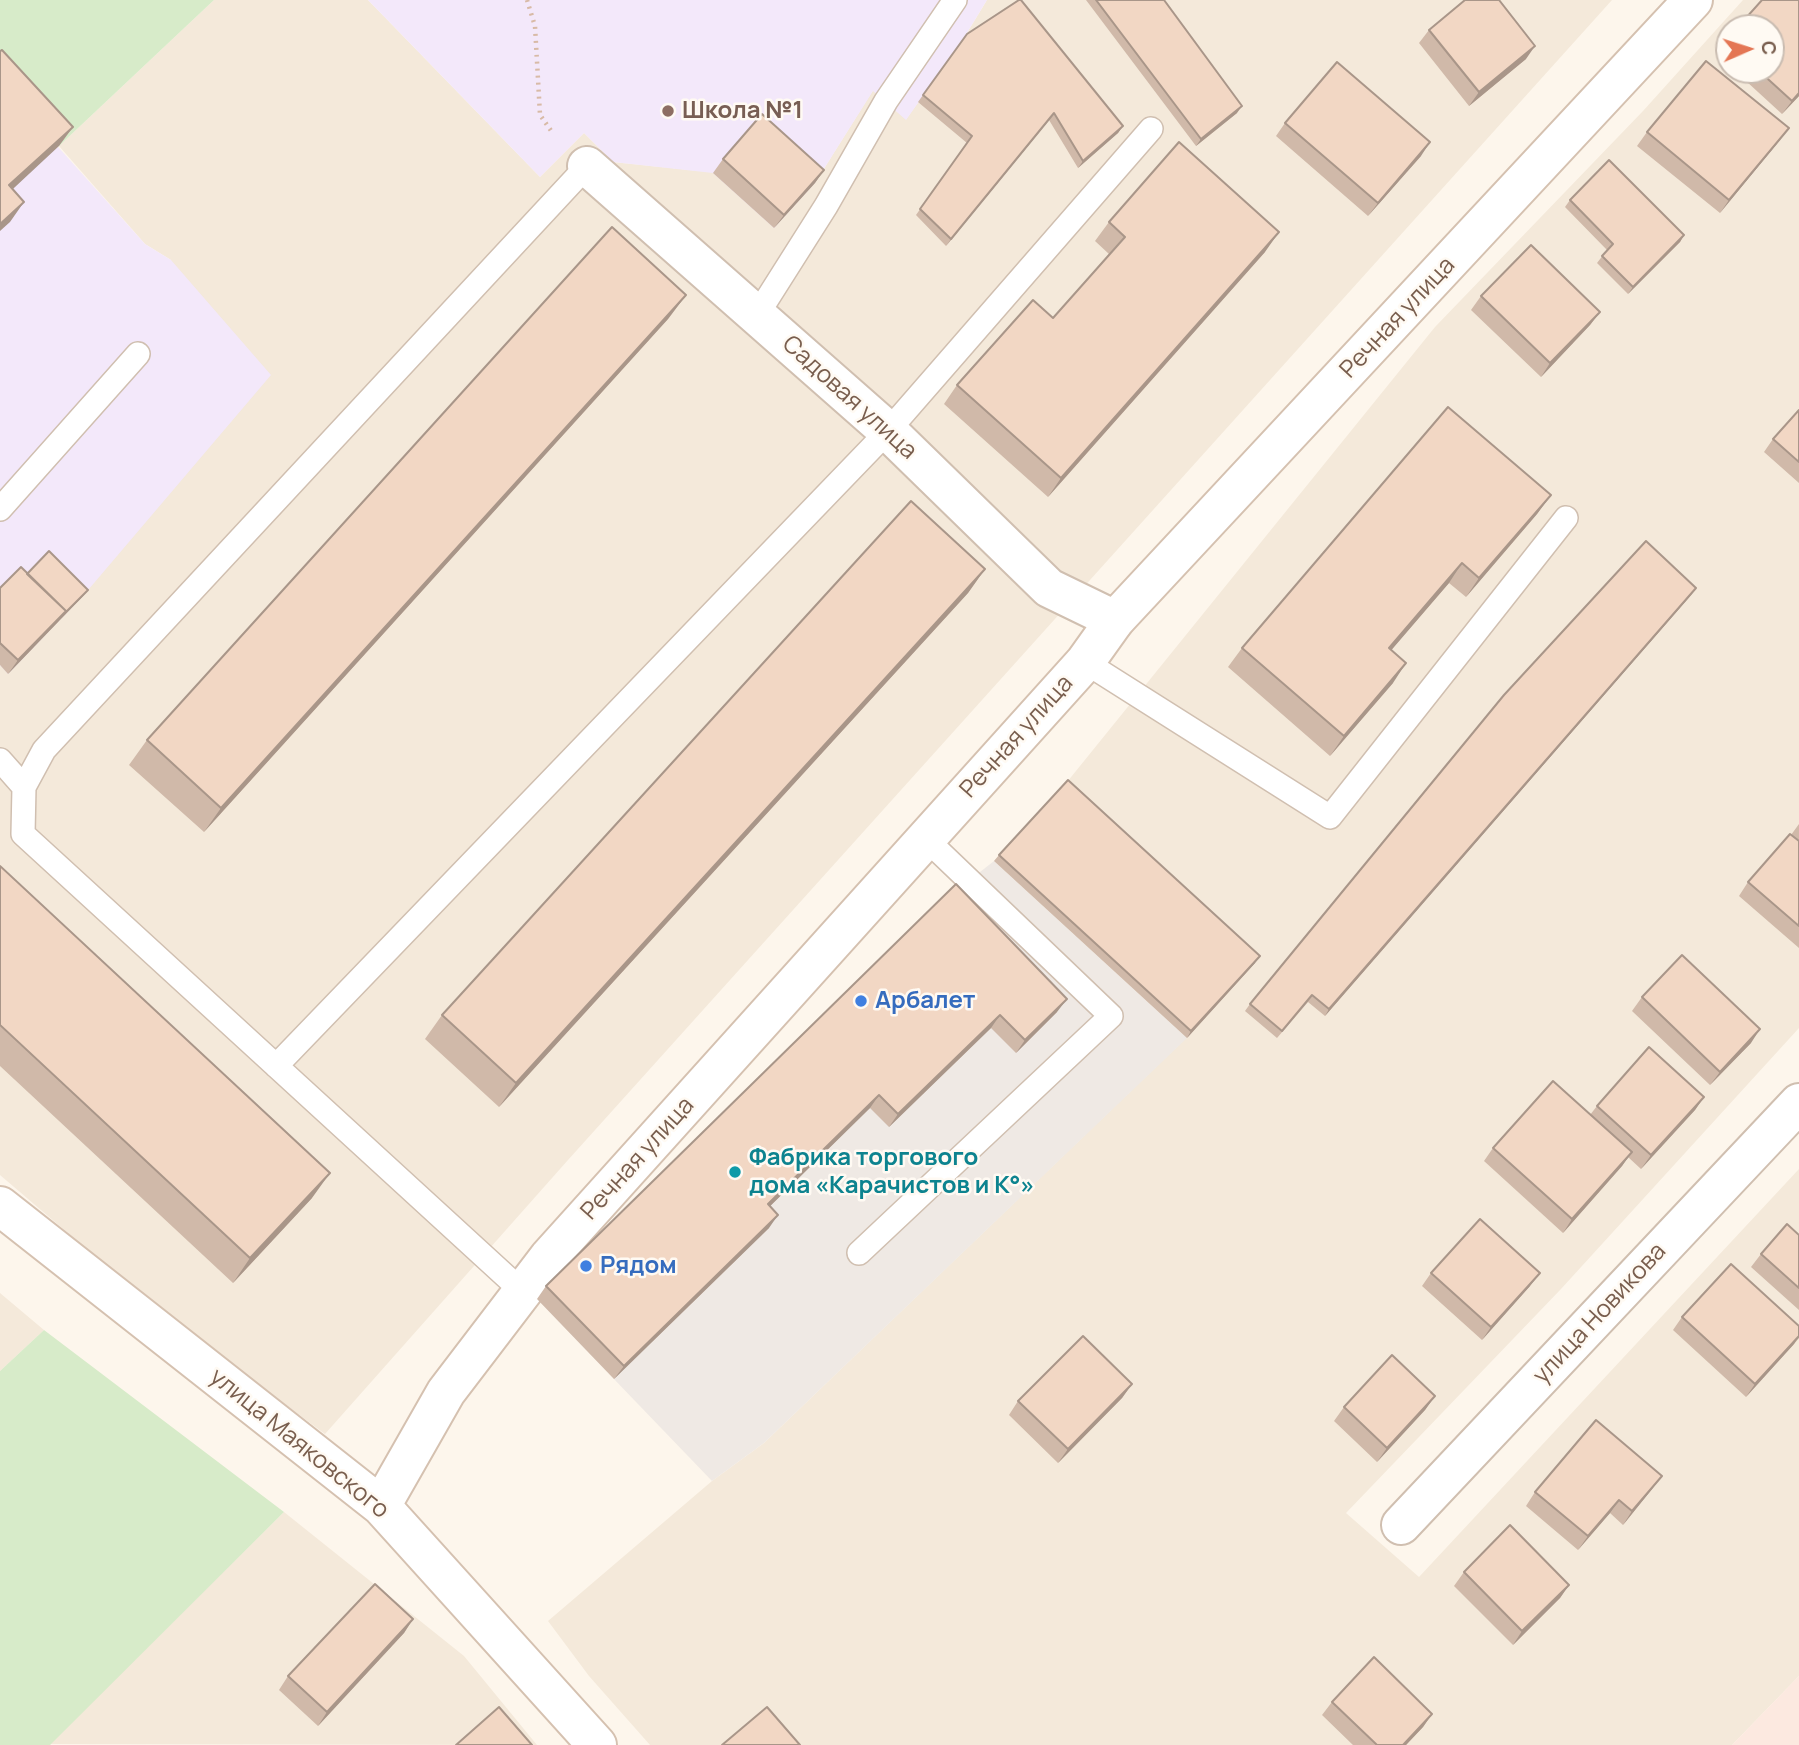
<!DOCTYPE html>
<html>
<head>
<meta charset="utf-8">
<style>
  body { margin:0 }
  #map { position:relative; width:1799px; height:1745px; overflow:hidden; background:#fdf6ec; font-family:Manrope,sans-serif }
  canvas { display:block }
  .north { position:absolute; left:1715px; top:14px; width:70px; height:70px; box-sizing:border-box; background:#fffaf3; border:2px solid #c9bcb1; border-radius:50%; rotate:87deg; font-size:19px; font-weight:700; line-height:28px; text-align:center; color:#795e4e }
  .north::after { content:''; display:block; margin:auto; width:24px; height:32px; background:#e47654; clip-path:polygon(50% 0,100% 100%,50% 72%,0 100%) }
</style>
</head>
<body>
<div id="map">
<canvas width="1799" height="1745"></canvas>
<div class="north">С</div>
</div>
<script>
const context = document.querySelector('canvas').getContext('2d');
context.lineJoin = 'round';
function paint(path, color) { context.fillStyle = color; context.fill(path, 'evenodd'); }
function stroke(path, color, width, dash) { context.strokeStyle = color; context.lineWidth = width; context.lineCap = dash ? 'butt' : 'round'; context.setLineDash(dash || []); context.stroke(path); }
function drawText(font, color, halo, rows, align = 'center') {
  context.font = font + ' Manrope,sans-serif'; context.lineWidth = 5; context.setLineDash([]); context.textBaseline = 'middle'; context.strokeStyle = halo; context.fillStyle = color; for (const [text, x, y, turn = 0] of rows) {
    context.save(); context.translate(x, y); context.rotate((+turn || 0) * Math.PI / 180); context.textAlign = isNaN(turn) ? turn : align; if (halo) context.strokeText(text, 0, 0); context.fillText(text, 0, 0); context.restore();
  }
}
paint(new Path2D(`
  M214,0H368L540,177L584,133L613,162L815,183L873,90L906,119L962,41L987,0H1612L568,1160L325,1434L158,1310L0,1175V665L9,673L83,596L171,260L145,244L59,146Z
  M1743,0H1799V1028L1561,1289L1346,1513L1419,1577L1799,1169V1676L1732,1745H650L589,1676L548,1621L712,1481L764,1443L1186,1038L994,861L1063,787L1435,327L1643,111ZM1729,28H1771V70H1729Z
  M0,1293L44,1330L0,1371Z
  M284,1512L464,1656L537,1745L49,1744Z`), '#f4e9da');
paint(new Path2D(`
  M1799,1676V1745H1732Z`), '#fce9e0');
paint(new Path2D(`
  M994,861L1187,1038L764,1443L712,1481L537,1299L947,898Z`), '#efe9e4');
paint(new Path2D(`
  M368,0H987L962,41L906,120L873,91L815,183L774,228L713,173L613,162L584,133L540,177Z
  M0,82L145,244L171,260L271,375L83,596L8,674L0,665Z`), '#f3e8fa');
paint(new Path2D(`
  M0,0H214L59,146L0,82Z
  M44,1330L284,1512L50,1745H0V1371Z`), '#d7ebc9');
const lane = new Path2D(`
  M757,315L826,206L886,101L955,0
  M0,509L138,354
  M1085,662L1330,817L1566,518
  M0,760L24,787
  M276,1066L888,431L1151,129
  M859,1253L1111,1016L926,839
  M523,1292L23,834L24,787L44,750L587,166`);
const street = new Path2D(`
  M587,166L888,431L1049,588L1115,620
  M1401,1525L1799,1103`);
const secondary = new Path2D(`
  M0,1206L381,1506L597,1745
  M381,1506L446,1392L549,1257L1085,662L1115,620L1693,0`);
stroke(lane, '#d0bfb0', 26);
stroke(street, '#d0bfb0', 42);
stroke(secondary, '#d5c1b0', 42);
stroke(new Path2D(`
  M527,0L535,26L540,115L552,132`), '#d8baa6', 4.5, [2, 5]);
stroke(lane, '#fff', 23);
stroke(street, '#fff', 38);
stroke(secondary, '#fff', 38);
paint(new Path2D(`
  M1086,0H1164L1237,113L1196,146Z
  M1429,30L1526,59L1469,106L1419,43Z
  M967,34L1123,126L1118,133L1078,168L1049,120L946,246L916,215L967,143L918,102Z
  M1729,37V65L1716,54Z
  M1734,70H1771L1799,96L1782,114Z
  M1285,123L1421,156L1368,216L1276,136Z
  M1789,128L1779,141L1720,213L1637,146L1647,132Z
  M723,159L824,170L815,183L774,228L713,173Z
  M1570,200L1684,235L1680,242L1628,294L1597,263L1607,250L1565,207Z
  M1109,222L1265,252L1048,497L944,404L957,385L1053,318L1109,254L1095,241Z
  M686,295L668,319L204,832L129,765L147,740Z
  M1481,296L1600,312L1590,325L1541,377L1471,310Z
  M1799,410V483L1764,452L1773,439Z
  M1551,495L1537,514L1466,597L1449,583L1391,650L1393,683L1330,756L1228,667L1242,648Z
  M985,569L968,593L499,1107L425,1039L442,1015Z
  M0,588L88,590L83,596L8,674L0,665Z
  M1691,595L1325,1016L1308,1002L1277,1038L1245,1011L1250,1004Z
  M1799,824V948L1739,896L1748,882L1791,835Z
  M999,855L1255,963L1187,1038L994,861Z
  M0,866L312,1198L233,1283L0,1066Z
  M956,884L1057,1012L1016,1053L991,1028L889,1127L870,1108L770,1206L769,1228L614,1379L537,1299L546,1286Z
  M1642,997L1751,1043L1710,1085L1632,1011Z
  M1704,1097L1695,1110L1641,1169L1628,1157L1622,1166L1563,1233L1484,1161L1493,1148L1590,1115L1597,1106Z
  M1799,1235V1310L1751,1267L1761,1254Z
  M1431,1273L1530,1286L1482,1340L1422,1286Z
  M1682,1317L1799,1326V1338L1794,1344L1746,1397L1673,1330Z
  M1132,1384L1122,1398L1058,1463L1009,1415L1018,1401Z
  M1435,1396L1425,1410L1377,1462L1334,1421L1344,1407Z
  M1652,1489L1623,1525L1610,1513L1578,1550L1526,1506L1535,1492Z
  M1464,1572L1569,1585L1560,1598L1513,1645L1454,1586Z
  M413,1619L404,1633L318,1726L279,1690L288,1676Z
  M1332,1702L1432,1714L1423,1727L1406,1745H1353L1322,1715Z`), '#d0b9a9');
paint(new Path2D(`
  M1535,46L1526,59L1469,106L1479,92Z
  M1799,93V96L1782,114L1792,101Z
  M1242,106L1237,113L1196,146L1201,139Z
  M1054,113L1049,120L946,246L951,239Z
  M1123,126L1118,133L1078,168L1083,161Z
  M73,127L59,146L0,201L9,185Z
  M1789,128L1779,141L1720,213L1729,200Z
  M1430,142L1421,156L1368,216L1378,203Z
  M824,170L815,183L774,228L784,215Z
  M24,202L10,222L0,231V224Z
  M1279,232L1265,252L1048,497L1061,478Z
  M1684,235L1680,242L1628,294L1633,287Z
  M686,295L668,319L204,832L221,808Z
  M1600,312L1590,325L1541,377L1550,363Z
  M1551,495L1537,514L1466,597L1479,578Z
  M1462,563L1449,583L1376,668L1389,648Z
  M985,569L968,593L499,1107L516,1083Z
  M1696,588L1691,595L1325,1016L1329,1009Z
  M88,590L83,596L8,674L18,660L66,611Z
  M1406,663L1393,683L1330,756L1344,736Z
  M1260,956L1255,963L1187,1038L1191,1031Z
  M1067,999L1057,1012L1016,1053L1025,1040Z
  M1000,1015L991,1028L889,1127L898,1114Z
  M1760,1029L1751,1043L1710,1085L1720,1072Z
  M879,1095L870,1108L758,1218L768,1204Z
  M1704,1097L1695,1110L1641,1169L1651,1155Z
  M1632,1152L1622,1166L1563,1233L1572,1219Z
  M330,1173L312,1198L233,1283L250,1258Z
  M778,1215L769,1228L614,1379L624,1366Z
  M1540,1273L1530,1286L1482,1340L1491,1327Z
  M1799,1336L1794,1344L1746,1397L1755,1384Z
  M1132,1384L1122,1398L1058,1463L1068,1449Z
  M1435,1396L1425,1410L1377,1462L1387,1448Z
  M1662,1476L1652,1489L1623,1525L1632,1511Z
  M1619,1500L1610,1513L1578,1550L1588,1536Z
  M1569,1585L1560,1598L1513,1645L1522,1631Z
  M413,1619L404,1633L318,1726L327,1712Z
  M1432,1714L1423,1727L1406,1745H1403Z`), '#a99689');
const building = new Path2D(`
  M1019,0H1021L1123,126L1083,161L1054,113L951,239L920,209L972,136L923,95L967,34Z
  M1096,0H1164L1242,106L1201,139Z
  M1465,0H1499L1535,46L1479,92L1429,30Z
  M1762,0H1799V93L1792,101L1758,70H1771V28H1737Z
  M2,50L73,127L9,185L24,202L0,224V51Z
  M1706,61L1789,128L1729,200L1647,132Z
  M1337,62L1430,142L1378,203L1285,123Z
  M762,114L824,170L784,215L723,159Z
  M1179,142L1279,232L1061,478L957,385L1033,300L1053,318L1125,237L1109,222Z
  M1609,160L1684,235L1633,287L1602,256L1613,244L1570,200Z
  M612,227L686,295L221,808L147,740Z
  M1531,245L1600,312L1550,363L1481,296Z
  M1448,407L1551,495L1479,578L1462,563L1389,648L1406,663L1344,736L1242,648Z
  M1799,410V462L1773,439Z
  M911,501L985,569L516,1083L442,1015Z
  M1646,541L1696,588L1329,1009L1312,995L1282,1031L1250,1004L1504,695Z
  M49,551L88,590L61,617L66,611L27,574Z
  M21,567L66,611L18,660L0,643V588Z
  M1068,780L1260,956L1191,1031L999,855Z
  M1790,834L1799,841V926L1748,882Z
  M0,866L330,1173L250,1258L0,1025Z
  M956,884L1067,999L1025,1040L1000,1015L898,1114L879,1095L768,1204L778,1215L624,1366L546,1286Z
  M1682,955L1760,1029L1720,1072L1642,997Z
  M1649,1047L1704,1097L1651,1155L1597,1106Z
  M1553,1081L1632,1152L1572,1219L1493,1148Z
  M1480,1219L1540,1273L1491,1327L1431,1273Z
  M1787,1224L1799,1235V1288L1761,1254Z
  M1731,1264L1799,1326V1336L1755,1384L1682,1317Z
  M1083,1336L1132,1384L1068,1449L1018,1401Z
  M1392,1355L1435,1396L1387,1448L1344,1407Z
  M1596,1420L1662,1476L1632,1511L1619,1500L1588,1536L1535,1492Z
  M1510,1525L1569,1585L1522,1631L1464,1572Z
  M375,1584L413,1619L327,1712L288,1676Z
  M1374,1657L1432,1714L1403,1745H1377L1332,1702Z
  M499,1707L532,1745H456Z
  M767,1707L800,1745H722Z`);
paint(building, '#f2d7c4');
stroke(building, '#a99689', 2);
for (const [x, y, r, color] of [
  [668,111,7,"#8d6e63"],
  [861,1001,7,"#3f7fe0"],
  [735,1172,7,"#0f9aa8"],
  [586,1266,7,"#3f7fe0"]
]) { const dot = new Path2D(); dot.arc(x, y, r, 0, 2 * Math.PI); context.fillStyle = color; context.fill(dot); stroke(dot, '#fffaf3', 2.5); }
drawText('bold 24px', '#785e54', '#fffaf3', [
  ["Школа №1",682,111]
], 'left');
drawText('24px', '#795e4e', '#fffaf3', [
  ["Речная улица",1398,318,-47],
  ["Садовая улица",849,398,42],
  ["Речная улица",1017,737,-48],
  ["Речная улица",638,1159,-48],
  ["улица Новикова",1600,1314,-47],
  ["улица Маяковского",299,1444,39]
]);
drawText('bold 24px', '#366cbe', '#fffaf3', [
  ["Арбалет",875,1001],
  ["Рядом",600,1266]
], 'left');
drawText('bold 24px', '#0d838f', '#fffaf3', [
  ["Фабрика торгового",749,1158],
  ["дома «Карачистов и К°»",749,1186]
], 'left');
</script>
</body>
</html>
